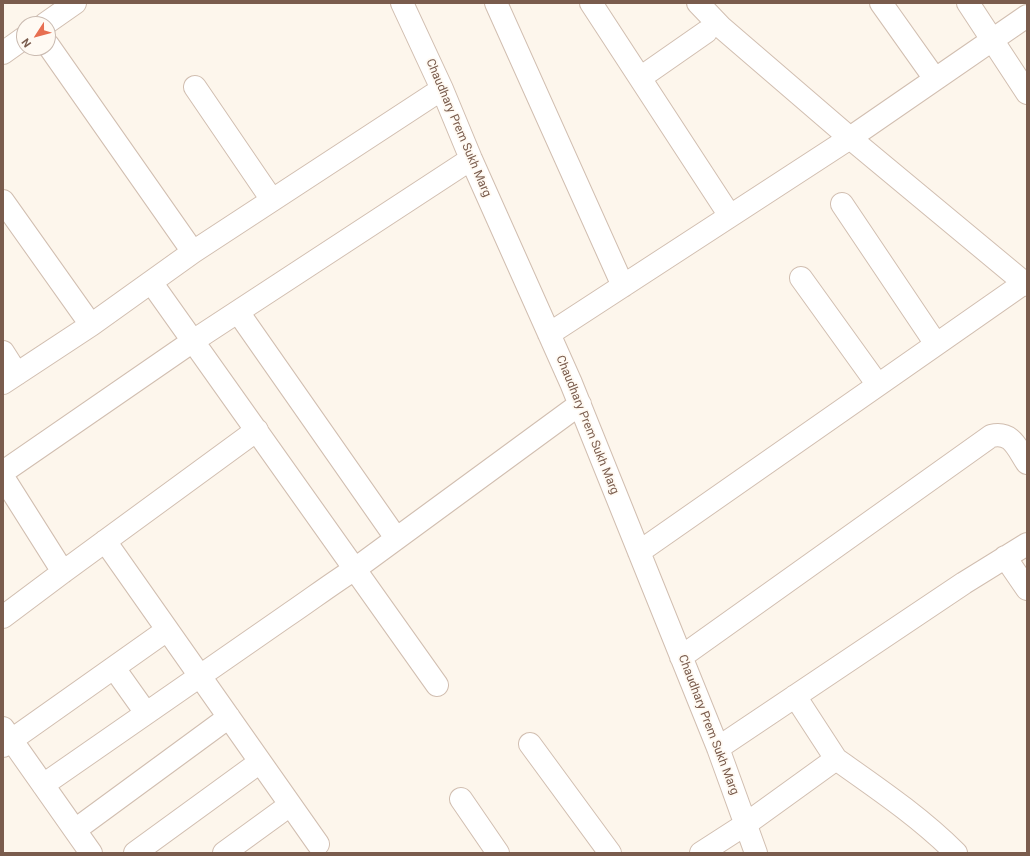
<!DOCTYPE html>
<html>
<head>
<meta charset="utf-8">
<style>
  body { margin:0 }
  #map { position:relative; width:1030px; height:856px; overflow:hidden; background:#fdf6ec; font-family:Roboto,sans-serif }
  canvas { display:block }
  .frame { position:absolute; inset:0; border:4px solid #7a5c4d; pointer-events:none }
  .north { position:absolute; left:16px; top:16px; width:40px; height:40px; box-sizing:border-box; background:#fffaf3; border:1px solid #cabbb1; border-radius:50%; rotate:234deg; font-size:11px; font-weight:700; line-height:16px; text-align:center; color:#7a5c4d }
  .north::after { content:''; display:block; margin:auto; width:14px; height:18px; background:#e76f51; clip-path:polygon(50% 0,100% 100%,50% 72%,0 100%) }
</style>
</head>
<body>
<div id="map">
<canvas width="1030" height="856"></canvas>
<div class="frame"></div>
<div class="north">N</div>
</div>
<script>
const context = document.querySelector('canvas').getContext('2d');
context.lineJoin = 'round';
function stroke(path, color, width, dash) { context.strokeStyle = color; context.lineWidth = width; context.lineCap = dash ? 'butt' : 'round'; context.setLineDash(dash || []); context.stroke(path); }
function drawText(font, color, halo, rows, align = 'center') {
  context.font = font + ' Roboto,sans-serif'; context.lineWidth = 3.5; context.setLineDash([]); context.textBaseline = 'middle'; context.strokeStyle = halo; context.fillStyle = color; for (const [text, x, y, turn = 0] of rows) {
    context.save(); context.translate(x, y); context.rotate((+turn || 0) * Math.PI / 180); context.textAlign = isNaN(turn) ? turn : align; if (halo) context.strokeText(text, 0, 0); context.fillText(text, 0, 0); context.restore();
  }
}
const minor = new Path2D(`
  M402,3L442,89L471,159L571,383L718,748L756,853
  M496,3L623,286
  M591,3L730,216
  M698,3L721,27L850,138L1027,285
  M881,3L935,79
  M968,3L1027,93
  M45,24L75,3
  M48,45L193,252
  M3,53L24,38
  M640,78L706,32
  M195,87L272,200
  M3,201L91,325
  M842,204L936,344
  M801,278L878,385
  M151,282L437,685
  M238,312L396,538
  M549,334L850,138L1027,16
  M3,352L17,374
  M3,383L91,325L193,252L442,89
  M3,472L193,341L471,159
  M3,477L63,572
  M105,541L318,844
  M639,552L1027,281
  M1005,557L1027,589
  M3,617L63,572L257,430
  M681,657L991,436C1012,431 1017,448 1027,463
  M114,668L146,713
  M795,696L836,759
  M3,728L91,853
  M530,744L610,853
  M3,746L167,630
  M718,748L964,583L1027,544
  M43,785C124,729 204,673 285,617C309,601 331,584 355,569L580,404
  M461,799L498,853
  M75,830L229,717
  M135,853L260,762
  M224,853L290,805
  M701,853L746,824L836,759C877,788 920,817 956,853`);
stroke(minor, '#d1beb0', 24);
stroke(minor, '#fff', 22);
drawText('12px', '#7a5c4d', '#fffaf3', [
  ["Chaudhary Prem Sukh Marg",458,128,67],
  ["Chaudhary Prem Sukh Marg",587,425,68],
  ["Chaudhary Prem Sukh Marg",708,725,69]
]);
</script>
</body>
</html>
